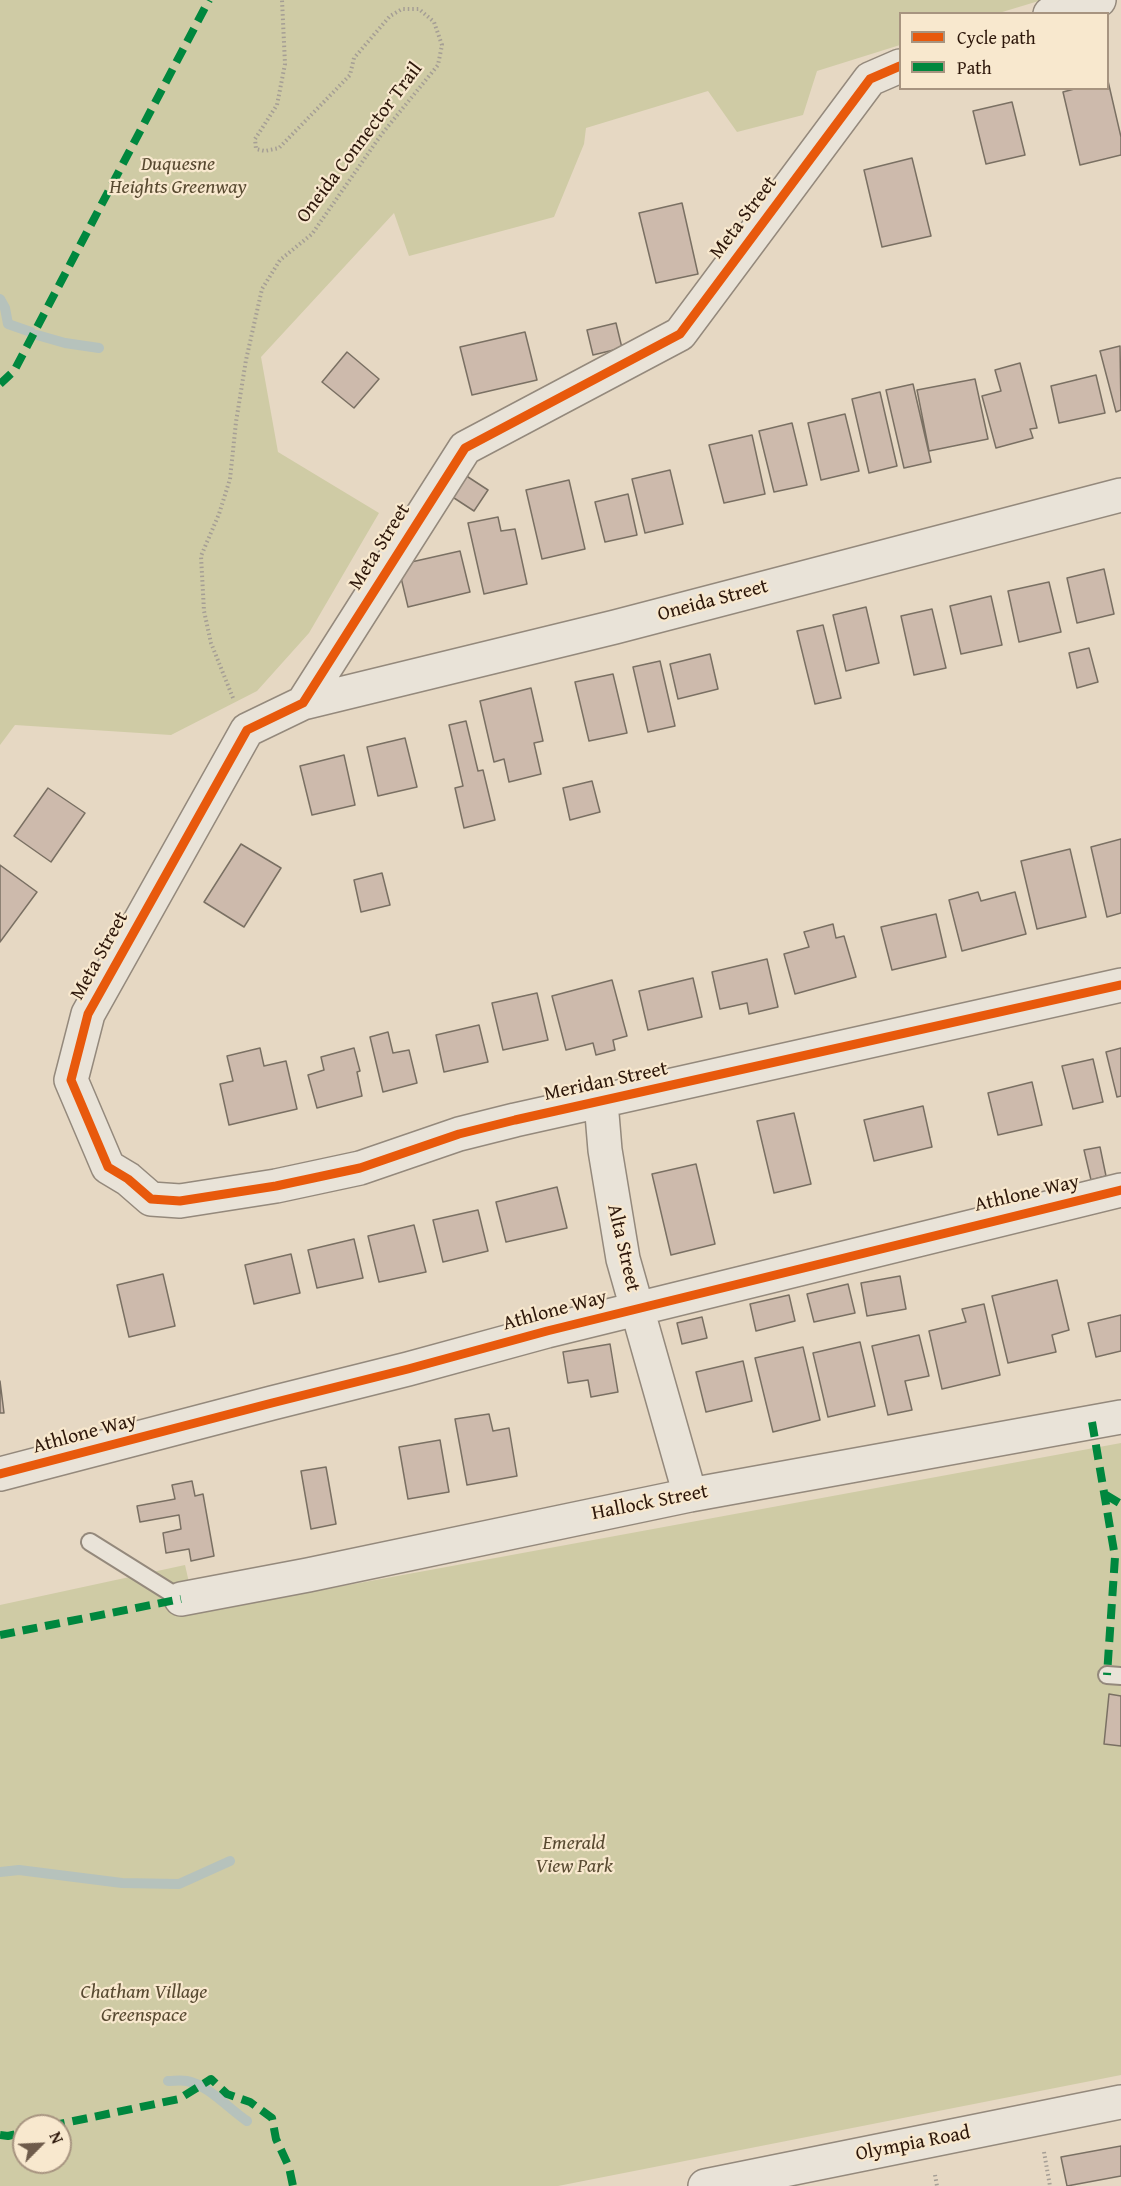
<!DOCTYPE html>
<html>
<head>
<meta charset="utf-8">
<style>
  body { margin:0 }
  #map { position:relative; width:1121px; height:2186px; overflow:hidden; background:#e6d8c3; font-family:"Gentium Book Plus",serif }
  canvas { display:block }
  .legend { position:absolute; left:899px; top:12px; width:210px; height:78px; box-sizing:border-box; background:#f8e8ce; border:2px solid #a79480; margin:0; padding:8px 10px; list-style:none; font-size:18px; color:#2d170a }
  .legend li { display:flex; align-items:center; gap:12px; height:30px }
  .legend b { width:30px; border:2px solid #a79480 }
  .north { position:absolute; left:12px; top:2114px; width:60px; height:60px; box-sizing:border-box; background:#f8e8ce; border:2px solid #a79480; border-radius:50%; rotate:66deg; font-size:16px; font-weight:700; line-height:24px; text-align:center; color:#2d170a }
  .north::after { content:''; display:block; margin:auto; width:21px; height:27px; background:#6e5b4b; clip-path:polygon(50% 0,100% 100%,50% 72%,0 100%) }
</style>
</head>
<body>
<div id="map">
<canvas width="1121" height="2186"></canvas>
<ul class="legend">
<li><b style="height:8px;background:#e8590c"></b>Cycle path</li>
<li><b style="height:8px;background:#00873e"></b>Path</li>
</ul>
<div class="north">N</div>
</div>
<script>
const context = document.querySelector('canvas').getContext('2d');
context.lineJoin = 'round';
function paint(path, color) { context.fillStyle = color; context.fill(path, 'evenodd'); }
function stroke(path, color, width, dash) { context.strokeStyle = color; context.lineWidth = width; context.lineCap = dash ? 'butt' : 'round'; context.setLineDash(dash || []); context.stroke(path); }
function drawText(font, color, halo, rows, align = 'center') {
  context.font = font + ' "Gentium Book Plus",serif'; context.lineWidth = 4.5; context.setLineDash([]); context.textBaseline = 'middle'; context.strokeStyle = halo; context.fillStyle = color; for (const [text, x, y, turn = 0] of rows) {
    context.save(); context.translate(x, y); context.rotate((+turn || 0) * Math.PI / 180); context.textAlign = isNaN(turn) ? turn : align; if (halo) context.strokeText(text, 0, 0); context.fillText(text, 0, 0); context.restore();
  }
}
paint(new Path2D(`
  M0,0H1042L999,13L900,14V45L817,71L803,115L737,132L708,91L586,128L584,144L554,217L409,256L394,213L261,357L278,452L379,513L309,633L257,691L171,735L15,725L0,745Z
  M1121,1443V2075L558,2186H0V1605L185,1565L196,1613ZM24,2126H60V2162H24Z`), '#cfcba5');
stroke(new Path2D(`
  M0,299L5,308L8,324L31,332
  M37,335L65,343L99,348
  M0,1872L19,1870L122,1883L179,1884L230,1861
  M168,2081C174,2081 181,2080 187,2081C208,2085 229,2109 247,2121`), '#b6c2bc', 10);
const building = new Path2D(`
  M1108,81L1121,137V155L1080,165L1063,92L1078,88H1108Z
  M1012,102L1025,155L986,164L973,111Z
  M912,158L931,236L882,247L864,170Z
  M682,203L698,274L656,283L639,213Z
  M616,323L622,348L593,355L587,330Z
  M525,332L537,380L472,395L460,347Z
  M1120,346L1121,410L1116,412L1100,351Z
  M347,352L379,379L354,408L322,382Z
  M1020,363L1037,428L1030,429L1033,438L996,448L982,396L1001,391L995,370Z
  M1096,375L1105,413L1059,423L1051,386Z
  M975,379L988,439L929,451L917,390Z
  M913,384L931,462L904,468L886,390Z
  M880,392L897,466L869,473L852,399Z
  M845,414L859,471L821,480L808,423Z
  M792,423L807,485L774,492L759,431Z
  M752,435L765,494L724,503L709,445Z
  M670,470L683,524L645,533L632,479Z
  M465,475L488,490L474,511L451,496Z
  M569,480L585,549L542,559L526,490Z
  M628,494L637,535L605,542L595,502Z
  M498,517L501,531L515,529L527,584L484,594L468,523Z
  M460,551L470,592L408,607L398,565Z
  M1104,569L1114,614L1077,623L1067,578Z
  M1049,582L1061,632L1019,642L1008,591Z
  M991,596L1002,645L961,654L950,606Z
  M866,607L879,663L846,671L833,615Z
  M932,609L946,668L914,675L901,616Z
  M823,625L841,698L815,704L797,631Z
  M1089,648L1098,682L1077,688L1069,653Z
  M710,654L718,689L678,699L670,664Z
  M660,661L675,726L648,732L633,667Z
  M613,674L627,733L589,741L575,682Z
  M531,688L543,741L534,743L541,774L509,782L504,759L494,762L480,701Z
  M466,721L478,771L483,770L495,820L464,828L455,788L463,786L449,725Z
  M405,738L417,787L378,796L367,747Z
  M344,755L355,805L312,815L300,766Z
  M592,781L600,812L570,820L563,788Z
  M48,788L85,813L51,862L14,836Z
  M1121,839V913L1107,917L1091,847Z
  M241,844L281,868L244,927L204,902Z
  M1070,849L1086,917L1037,929L1021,861Z
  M0,865L37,892L0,942Z
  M382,873L390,905L361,912L354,880Z
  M978,892L981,901L1015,892L1026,934L962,951L949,900Z
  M936,914L946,957L892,970L881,927Z
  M833,924L836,938L844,936L856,977L795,994L784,954L809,947L804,932Z
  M767,959L778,1007L749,1014L747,1003L720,1009L712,972Z
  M693,978L702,1017L648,1030L639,991Z
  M612,980L627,1036L613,1040L615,1050L596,1055L593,1043L566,1050L552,996Z
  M537,993L548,1040L503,1050L492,1003Z
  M479,1025L488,1062L444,1072L436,1035Z
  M388,1032L393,1053L409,1050L417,1083L383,1092L370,1037Z
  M260,1048L264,1066L286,1061L297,1109L229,1125L220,1084L233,1081L227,1056Z
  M354,1048L360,1071L357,1072L362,1096L317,1108L308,1075L324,1070L321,1057Z
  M1121,1048V1096L1117,1097L1106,1052Z
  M1093,1059L1103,1102L1073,1109L1062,1066Z
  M1032,1082L1042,1125L998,1135L988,1093Z
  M923,1106L932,1147L874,1161L864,1120Z
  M794,1113L811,1184L774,1193L757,1121Z
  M1100,1147L1106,1176L1091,1180L1084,1150Z
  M696,1164L715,1244L671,1255L652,1174Z
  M557,1187L567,1228L506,1242L496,1202Z
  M478,1210L488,1251L443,1262L433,1220Z
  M414,1225L426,1272L379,1282L368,1236Z
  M354,1239L363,1278L317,1288L308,1250Z
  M291,1254L300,1293L254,1304L245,1265Z
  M163,1274L175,1326L129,1337L117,1285Z
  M900,1276L906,1309L867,1316L861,1283Z
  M1057,1280L1069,1330L1052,1335L1056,1352L1008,1363L992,1296Z
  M848,1284L855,1313L814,1322L807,1294Z
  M789,1295L795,1321L756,1331L750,1304Z
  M984,1304L1000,1375L942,1389L929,1331L966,1322L962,1309Z
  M1121,1315V1351L1096,1357L1088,1323Z
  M702,1317L707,1338L682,1344L677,1323Z
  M919,1335L929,1376L905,1381L912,1410L888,1415L872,1346Z
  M860,1342L875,1406L828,1417L813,1353Z
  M610,1344L618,1392L591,1397L588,1380L568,1383L563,1352Z
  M803,1347L820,1420L773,1432L755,1358Z
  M743,1361L752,1401L706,1412L696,1372Z
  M0,1381L4,1413H0Z
  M489,1414L493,1431L509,1428L517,1476L467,1485L455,1419Z
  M440,1440L449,1492L408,1499L399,1447Z
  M326,1467L336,1524L311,1529L301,1471Z
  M192,1481L195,1496L203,1494L214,1556L191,1561L189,1549L166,1553L163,1533L181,1529L179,1515L140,1522L137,1506L175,1499L172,1485Z
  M1109,1694L1121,1696V1746L1104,1744Z
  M1121,2146V2176L1067,2186L1061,2157Z`);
paint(building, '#cdbaac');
stroke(building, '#7a7063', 1.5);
const lane = new Path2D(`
  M90,1542L181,1599
  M1107,1675L1121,1676`);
const street = new Path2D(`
  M1050,14L1099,0
  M900,66L870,79L680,334L465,448L303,703L247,730L88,1014L71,1080L108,1167L128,1179L151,1199L180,1201L276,1186L360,1168L459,1134L515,1120L1121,985
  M303,703L615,627L1121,495
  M601,1102L605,1150L623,1259L690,1495
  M0,1474L272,1403L408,1369L547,1331L1121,1190
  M181,1599L308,1575L690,1495L1121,1417
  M705,2186L1121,2102`);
stroke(lane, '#94897c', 20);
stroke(street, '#94897c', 36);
stroke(new Path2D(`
  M233,698L211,643L204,611L201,556L219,514L230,479L236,422L246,360L262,289L280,260L312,234L381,135L438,65L442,45L434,22L419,9H402L390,16L354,58L350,75L279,148L265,151L256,149L255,139L277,105L285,64L282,0
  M1044,2152L1050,2186
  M935,2175L937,2186`), '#a59e95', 4, [1.5, 3]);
stroke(lane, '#e9e3d8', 16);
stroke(street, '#e9e3d8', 33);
stroke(new Path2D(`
  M0,384L14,371L209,0
  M1092,1422L1115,1557L1107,1675
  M1106,1495L1121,1504
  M0,1635L181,1599
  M50,2126L179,2099L211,2079L227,2094L250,2102L272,2118L276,2139L289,2167L293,2186
  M0,2135L8,2136L24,2132`), '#00873e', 8, [15, 8]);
stroke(new Path2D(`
  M900,66L870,79L680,334L465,448L303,703L247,730L88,1014L71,1080L108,1167L128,1179L151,1199L180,1201L276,1186L360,1168L459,1134L515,1120L1121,985
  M0,1474L272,1403L408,1369L547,1331L1121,1190`), '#e8590c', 9);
drawText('20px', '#2d170a', '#f8e8ce', [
  ["Oneida Connector Trail",360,143,-53],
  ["Meta Street",744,218,-53],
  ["Meta Street",380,547,-58],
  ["Oneida Street",713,601,-15],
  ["Meta Street",100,956,-61],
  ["Meridan Street",606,1082,-12],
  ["Athlone Way",1027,1194,-13],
  ["Alta Street",623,1248,77],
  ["Athlone Way",555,1311,-15],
  ["Athlone Way",85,1434,-15],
  ["Hallock Street",650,1503,-11],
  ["Olympia Road",913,2144,-11]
]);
drawText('italic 20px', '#584a31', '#f8e8ce', [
  ["Duquesne",178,165],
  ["Heights Greenway",178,188],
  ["Emerald",574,1844],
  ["View Park",574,1867],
  ["Chatham Village",144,1993],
  ["Greenspace",144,2016]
]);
</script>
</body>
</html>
